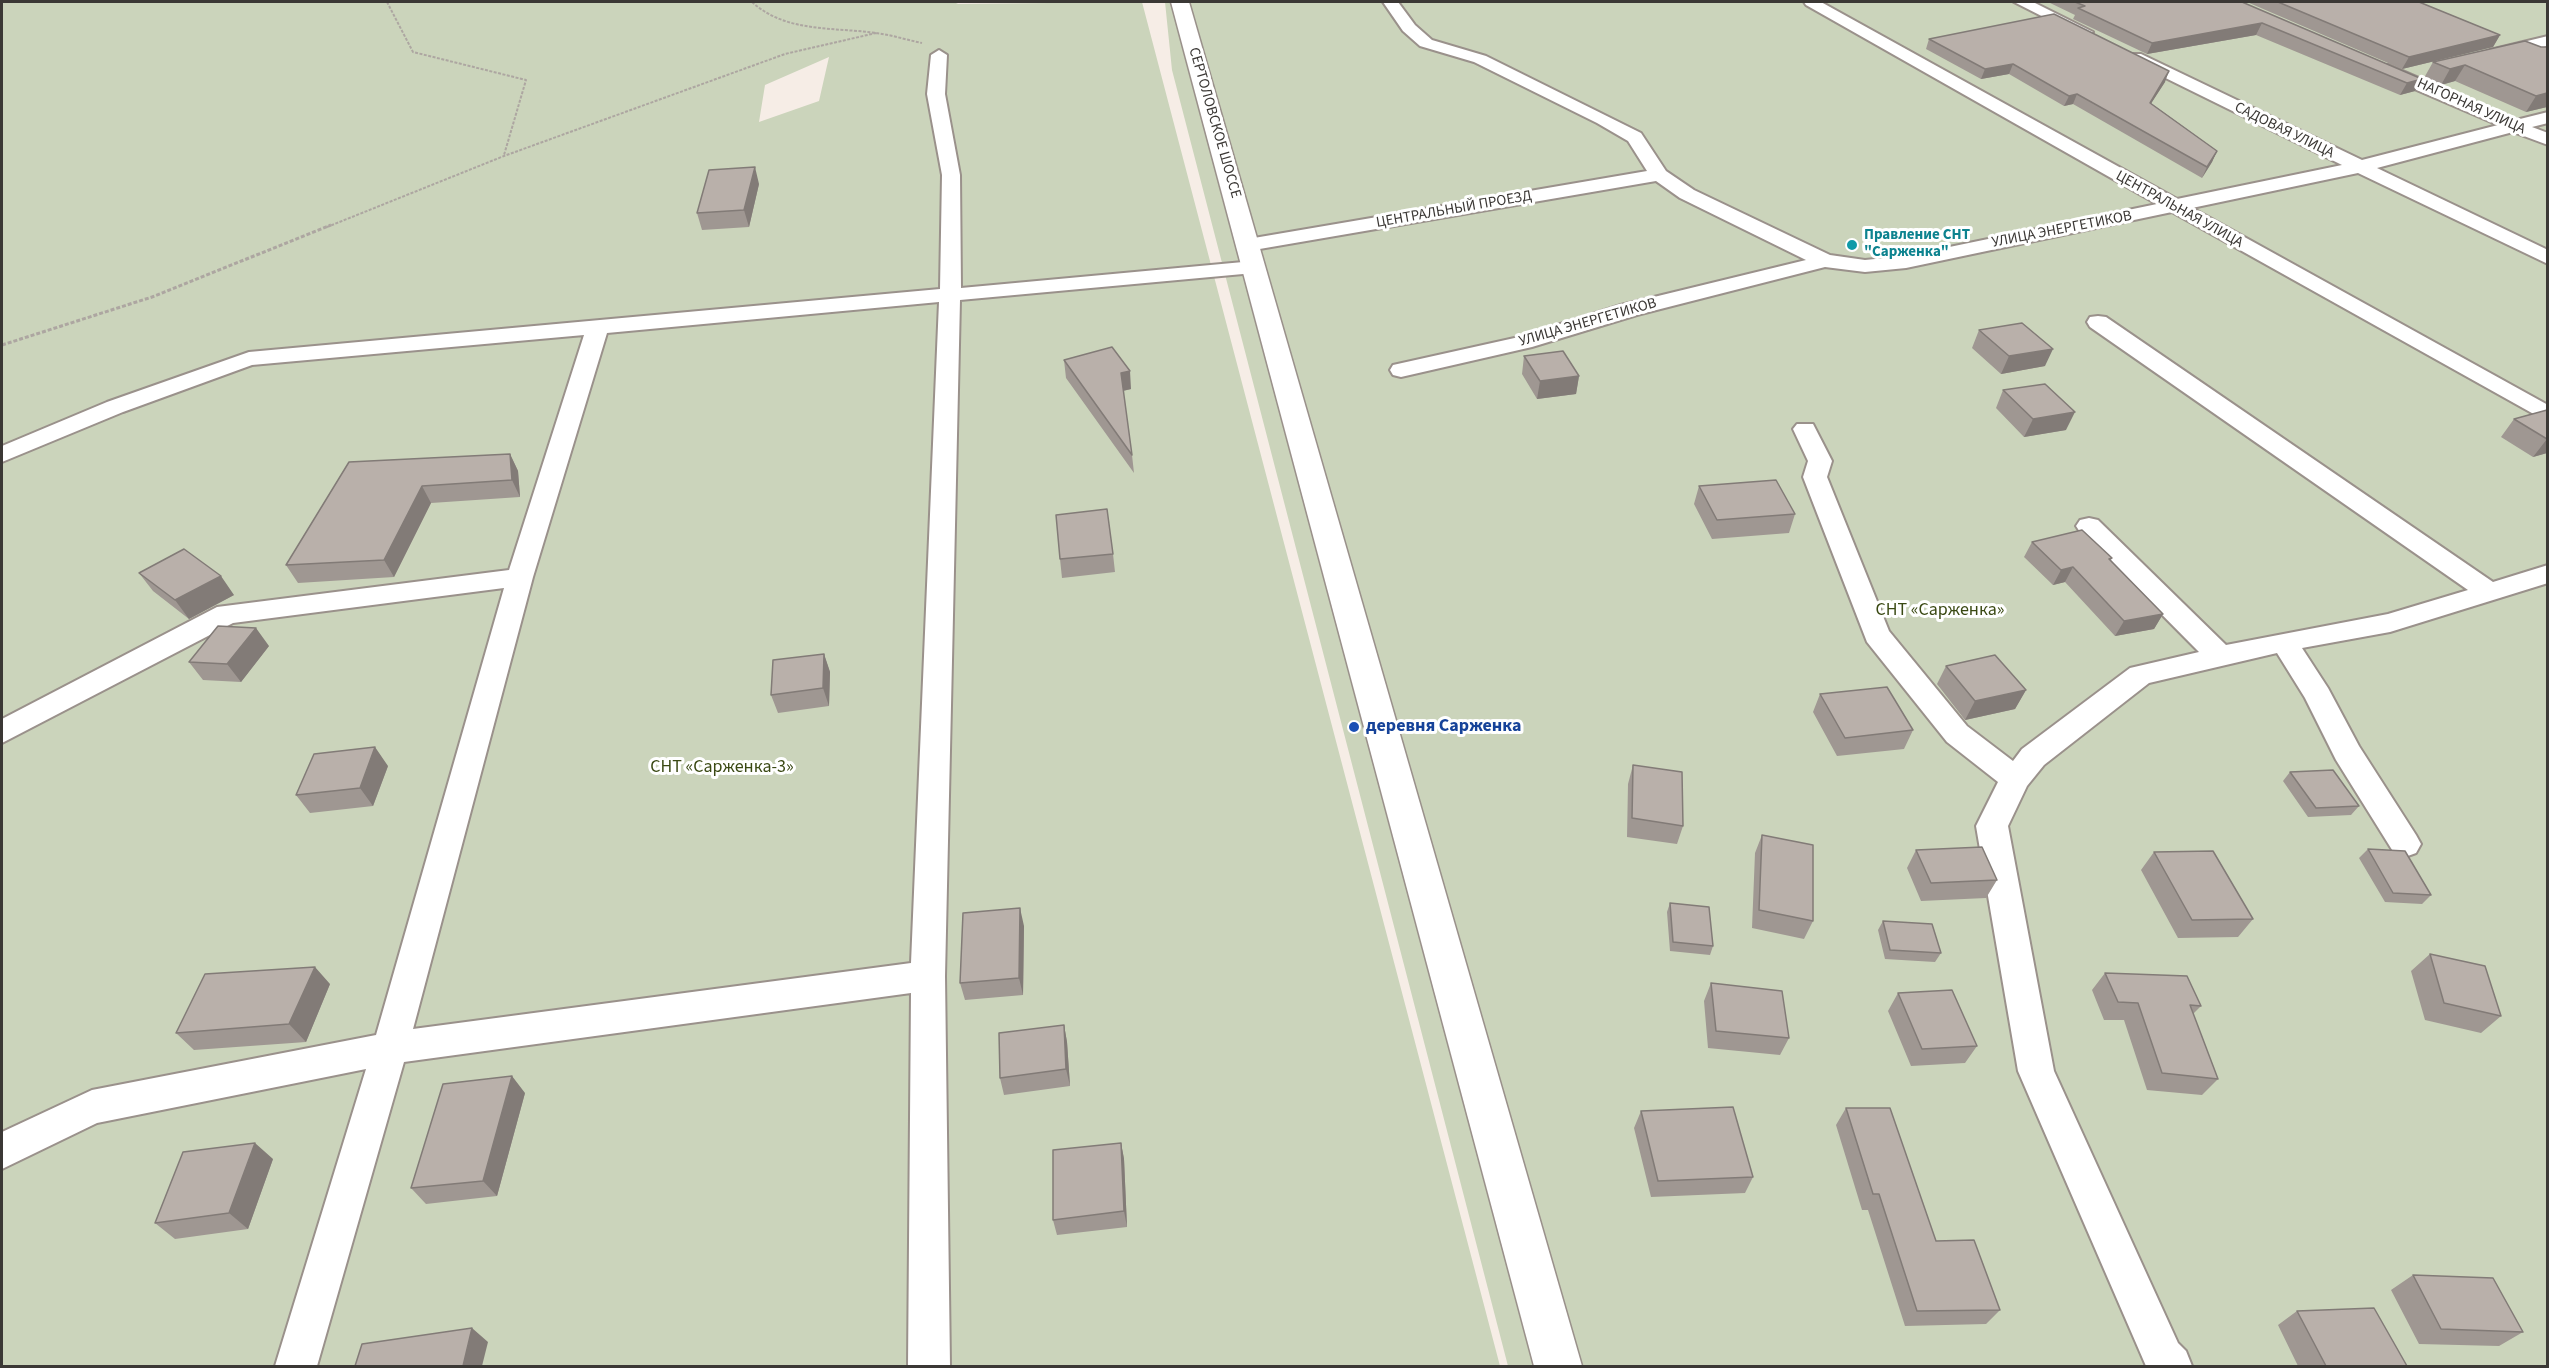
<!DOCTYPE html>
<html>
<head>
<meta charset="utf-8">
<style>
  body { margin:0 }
  #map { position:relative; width:2549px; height:1368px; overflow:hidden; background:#f6ede6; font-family:"Source Sans 3",sans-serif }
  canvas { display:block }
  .frame { position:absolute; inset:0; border:3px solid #3b3835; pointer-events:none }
</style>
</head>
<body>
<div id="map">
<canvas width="2549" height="1368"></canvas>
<div class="frame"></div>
</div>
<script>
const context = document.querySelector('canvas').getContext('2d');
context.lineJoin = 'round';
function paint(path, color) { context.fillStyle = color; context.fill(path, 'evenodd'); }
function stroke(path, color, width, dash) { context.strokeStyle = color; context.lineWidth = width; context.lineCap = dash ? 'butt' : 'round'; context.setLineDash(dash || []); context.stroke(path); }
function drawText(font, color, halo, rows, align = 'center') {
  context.font = font + ' "Source Sans 3",sans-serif'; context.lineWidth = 6; context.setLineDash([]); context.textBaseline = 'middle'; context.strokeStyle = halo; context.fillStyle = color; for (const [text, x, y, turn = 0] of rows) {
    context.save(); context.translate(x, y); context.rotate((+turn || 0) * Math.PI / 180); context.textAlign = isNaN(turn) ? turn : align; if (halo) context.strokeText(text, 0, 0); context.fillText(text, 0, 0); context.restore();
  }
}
paint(new Path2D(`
  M2,2H960L956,4L1142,2L1500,1366H2ZM829,57L819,101L759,122L765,85Z
  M1165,2H2547V1366H1508L1172,70Z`), '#cbd4bb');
const minor = new Path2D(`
  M1383,2H1398L1415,25L1432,40L1486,56L1641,133L1666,171L1694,190L1830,255L1865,260L1906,256L2157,204L1806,5L1804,2H1821L2177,199L2342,165L2129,60L2127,57L2129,54H2141L2362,160L2498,125L2377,73L2375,69L2377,65H2389L2516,120L2548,112V123L2532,127L2548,133V145L2513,132L2377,168L2548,250V264L2358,173L2192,208L2548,405V422L2172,212L1906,268L1865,272L1825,267L1637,315L1532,347L1401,377L1393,375L1390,370L1393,365L1519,337L1621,305L1806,260L1680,198L1656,181L1248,251L1241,249L1238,245L1241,241L1248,239L1647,171L1628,141L1597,123L1474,62L1420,46L1403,31Z
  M2014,2H2033L2093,32L2085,37L2079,35Z
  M2548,36V46L2496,58L2488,53L2490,50Z
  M939,50L947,55L945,94L960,175L961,288L1254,261L1261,263L1264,267L1261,271L1254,273L960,300L945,976L950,1366H908L911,993L404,1062L317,1366H275L366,1069L97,1123L2,1169V1132L92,1090L376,1035L504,588L233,623L2,743V719L217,607L509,570L584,335L252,365L123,412L2,462V446L107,402L249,352L940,289L942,175L927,94L931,55ZM939,302L911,963L413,1029L533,577L607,333Z
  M2098,316L2106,317L2493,582L2548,565V583L2390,632L2302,648L2328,688L2359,746L2416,835L2421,844L2416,853L2405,857L2394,853L2336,760L2305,698L2277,653L2149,683L2044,765L2027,786L2008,826L2054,1071L2178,1343L2186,1351L2192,1366H2146L2018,1071L1976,826L1998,782L1947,742L1867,642L1803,477L1808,461L1793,429L1797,424H1813L1832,461L1827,477L1889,631L1967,726L2013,761L2022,749L2130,668L2199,652L2080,532L2076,526L2080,520L2089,518L2098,520L2226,645L2388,614L2468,590L2090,327L2087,322L2090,317Z`);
const secondary = new Path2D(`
  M1171,2H1189L1582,1366H1534Z`);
stroke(minor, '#9a918b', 4);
stroke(secondary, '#9a918b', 3);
stroke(new Path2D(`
  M387,2L413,52L526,80L504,155
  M752,2C786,33 834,27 876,33C892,35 907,40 922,43
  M327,227L504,156L785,54L876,33`), '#ada6a1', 2, [3, 1.5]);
stroke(new Path2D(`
  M2,345L152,297L331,225`), '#ada6a1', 3, [4, 2]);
paint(minor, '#fff');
paint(secondary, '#fff');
paint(new Path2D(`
  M2048,2H2242L2422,79L2415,91L2400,95L2256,35L2147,54L2073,19L2075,15Z
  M2247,2H2419L2500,35L2493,47L2402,69Z
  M1929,39L2165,82L2151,103L2217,151L2212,162L2202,178L2073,104L2064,106L2009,74L1981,79L1926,49Z
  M2525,41L2547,107L2526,112L2455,81L2441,85L2424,78L2433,62Z
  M759,184L749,227L702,230L697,213Z
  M1979,330L2045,366L2001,374L1972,348Z
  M1524,356L1579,376L1576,394L1537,399L1522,374Z
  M1064,360L1131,389L1123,391L1132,455L1134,473L1066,378Z
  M2003,390L2066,430L2024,437L1996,408Z
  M2547,410V453L2533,457L2501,437L2514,419Z
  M510,454L518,471L520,497L431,503L394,577L298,583L286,565L349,462Z
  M1699,486L1795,514L1789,533L1712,539L1694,504Z
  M2032,542L2112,558L2111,560L2163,614L2154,629L2115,636L2065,582L2053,585L2024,557Z
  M1113,554L1115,572L1062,578L1060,559Z
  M139,573L234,595L189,619L153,591Z
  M269,646L241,682L203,680L189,662Z
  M824,654L830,672L829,706L778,713L771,695Z
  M1946,666L2026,690L2015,709L1965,720L1937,684Z
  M1820,694L1913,730L1904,749L1837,756L1813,712Z
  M1633,765L1683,826L1677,844L1627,837L1628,784Z
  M388,766L373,806L310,813L296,795Z
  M2290,772L2359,806L2351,815L2308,817L2283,781Z
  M1762,835L1813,921L1804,939L1752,928L1755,853Z
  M2368,849L2431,895L2422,904L2385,902L2359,858Z
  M1916,850L1997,880L1986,898L1921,901L1907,868Z
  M2154,852L2253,919L2238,937L2178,938L2141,870Z
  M1670,903L1713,946L1710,955L1670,951L1667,912Z
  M1883,921L1941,953L1935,962L1885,959L1878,930Z
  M1024,926L1023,995L965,1000L960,983Z
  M2430,954L2501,1016L2481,1033L2425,1020L2411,971Z
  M2105,973L2201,1006L2193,1014L2218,1079L2202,1095L2147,1090L2124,1020H2104L2092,990Z
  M1711,983L1789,1038L1780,1055L1708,1048L1704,1001Z
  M330,984L306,1042L194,1050L176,1033Z
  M1898,993L1977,1046L1965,1063L1911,1066L1888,1011Z
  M1064,1025L1067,1042L1070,1086L1004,1095L1000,1078Z
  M525,1093L497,1196L426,1204L411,1188Z
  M1846,1108L1936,1241L2000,1310L1986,1324L1905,1326L1868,1210H1862L1836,1125Z
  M1641,1111L1753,1177L1745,1193L1651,1197L1634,1128Z
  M1121,1143L1124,1159L1127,1227L1057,1235L1053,1220Z
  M273,1159L248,1229L175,1239L155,1223Z
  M2413,1275L2523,1332L2499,1346L2419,1344L2391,1290Z
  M2297,1311L2407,1366H2298L2278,1325Z`), '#9f9792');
paint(new Path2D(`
  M2262,23L2256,35L2147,54L2152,43Z
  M2500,35L2493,47L2402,69L2409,57Z
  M2013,64L2009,74L1981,79L1985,69Z
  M2465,65L2455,81L2441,85L2450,69Z
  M2169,71L2165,82L2145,113L2150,103Z
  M2422,79L2415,91L2400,95L2407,83Z
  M2547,93V107L2526,112L2536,96Z
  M2077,94L2073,104L2064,106L2069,96Z
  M2217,151L2212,162L2202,178L2207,167Z
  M755,167L759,184L749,227L744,210Z
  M2053,349L2045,366L2001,374L2009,356Z
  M1130,371L1131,389L1122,391L1121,373Z
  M1579,376L1576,394L1537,399L1540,381Z
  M2075,412L2066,430L2024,437L2033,419Z
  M2547,439V453L2533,457Z
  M510,454L518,471L520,497L512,480Z
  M422,486L431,503L394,577L384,560Z
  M2073,567L2065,582L2053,585L2061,570Z
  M221,576L234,595L189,619L175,600Z
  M2163,614L2154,629L2115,636L2124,621Z
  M256,628L269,646L241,682L227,664Z
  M824,654L830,672L829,706L823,688Z
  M2026,690L2015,709L1965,720L1975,701Z
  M375,747L388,766L373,806L360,788Z
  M1020,908L1024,926L1023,995L1019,978Z
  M315,967L330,984L306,1042L289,1024Z
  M1064,1025L1067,1042L1070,1086L1066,1069Z
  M512,1076L525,1093L497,1196L483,1181Z
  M255,1143L273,1159L248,1229L229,1213Z
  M1121,1143L1124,1159L1127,1227L1124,1211Z
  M472,1328L488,1342L482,1366H463Z`), '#827b77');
const building = new Path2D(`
  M2075,2H2242L2422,79L2407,83L2262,23L2152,43L2078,8L2085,6Z
  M2278,2H2419L2500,35L2409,57Z
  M2054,14L2169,71L2150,103L2217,151L2207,167L2077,94L2069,96L2013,64L1985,69L1929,39Z
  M2525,41L2541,47H2547V93L2536,96L2465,65L2450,69L2433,62Z
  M755,167L744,210L697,213L709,170Z
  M2022,323L2053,349L2009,356L1979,330Z
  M1112,347L1130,371L1121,373L1132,455L1064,360Z
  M1563,351L1579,376L1540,381L1524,356Z
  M2045,384L2075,412L2033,419L2003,390Z
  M2547,410V439L2514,419Z
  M510,454L512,480L422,486L384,560L286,565L349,462Z
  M1776,480L1795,514L1717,520L1699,486Z
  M1107,509L1113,554L1060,559L1056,515Z
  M2082,530L2112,558L2109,559L2163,614L2124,621L2073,567L2061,570L2032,542Z
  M184,549L221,576L175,600L139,573Z
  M218,626L256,628L227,664L189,662Z
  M824,654L823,688L771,695L773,660Z
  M1995,655L2026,690L1975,701L1946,666Z
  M1887,687L1913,730L1845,738L1820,694Z
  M375,747L360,788L296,795L314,754Z
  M1633,765L1682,772L1683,826L1632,818Z
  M2333,770L2359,806L2316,808L2290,772Z
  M1762,835L1813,845V921L1759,910Z
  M1982,847L1997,880L1931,883L1916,850Z
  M2368,849L2405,851L2431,895L2393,893Z
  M2213,851L2253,919L2192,920L2154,852Z
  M1670,903L1709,907L1713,946L1673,942Z
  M1020,908L1019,978L960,983L963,913Z
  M1883,921L1932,924L1941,953L1890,950Z
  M2430,954L2485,966L2501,1016L2444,1003Z
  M315,967L289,1024L176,1033L205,974Z
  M2105,973L2187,976L2201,1006L2190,1005L2218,1079L2162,1073L2138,1003L2118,1002Z
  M1711,983L1782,991L1789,1038L1716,1031Z
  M1952,990L1977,1046L1922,1049L1898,993Z
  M1064,1025L1066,1069L1000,1078L999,1033Z
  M512,1076L483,1181L411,1188L443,1084Z
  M1733,1107L1753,1177L1658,1181L1641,1111Z
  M1846,1108H1890L1936,1241L1974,1240L2000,1310L1917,1311L1879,1194H1873Z
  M255,1143L229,1213L155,1223L183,1152Z
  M1121,1143L1124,1211L1053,1220V1150Z
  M2413,1275L2493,1278L2523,1332L2441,1329Z
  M2374,1308L2407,1366H2326L2297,1311Z
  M472,1328L463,1366H355L362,1344Z`);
paint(building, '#b9b0aa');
stroke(building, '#827b77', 1.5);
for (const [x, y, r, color] of [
  [1852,245,6,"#0f9aa8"],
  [1354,727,6,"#1a4fb4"]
]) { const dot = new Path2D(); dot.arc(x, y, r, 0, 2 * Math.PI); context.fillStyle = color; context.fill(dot); stroke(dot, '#fff', 2); }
drawText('15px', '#3b3835', '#fff', [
  ["НАГОРНАЯ УЛИЦА",2471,107,24],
  ["СЕРТОЛОВСКОЕ ШОССЕ",1214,123,74],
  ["САДОВАЯ УЛИЦА",2284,131,26],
  ["ЦЕНТРАЛЬНЫЙ ПРОЕЗД",1454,210,-10],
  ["ЦЕНТРАЛЬНАЯ УЛИЦА",2179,210,29],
  ["УЛИЦА ЭНЕРГЕТИКОВ",2062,230,-11],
  ["УЛИЦА ЭНЕРГЕТИКОВ",1588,323,-16]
]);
drawText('bold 15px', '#0d838f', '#fff', [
  ["Правление СНТ",1864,236],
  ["\"Сарженка\"",1864,253]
], 'left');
drawText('18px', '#3a4913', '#fff', [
  ["СНТ «Сарженка»",1940,611],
  ["СНТ «Сарженка-3»",722,768]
]);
drawText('bold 18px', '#164399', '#fff', [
  ["деревня Сарженка",1366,727]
], 'left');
</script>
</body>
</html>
